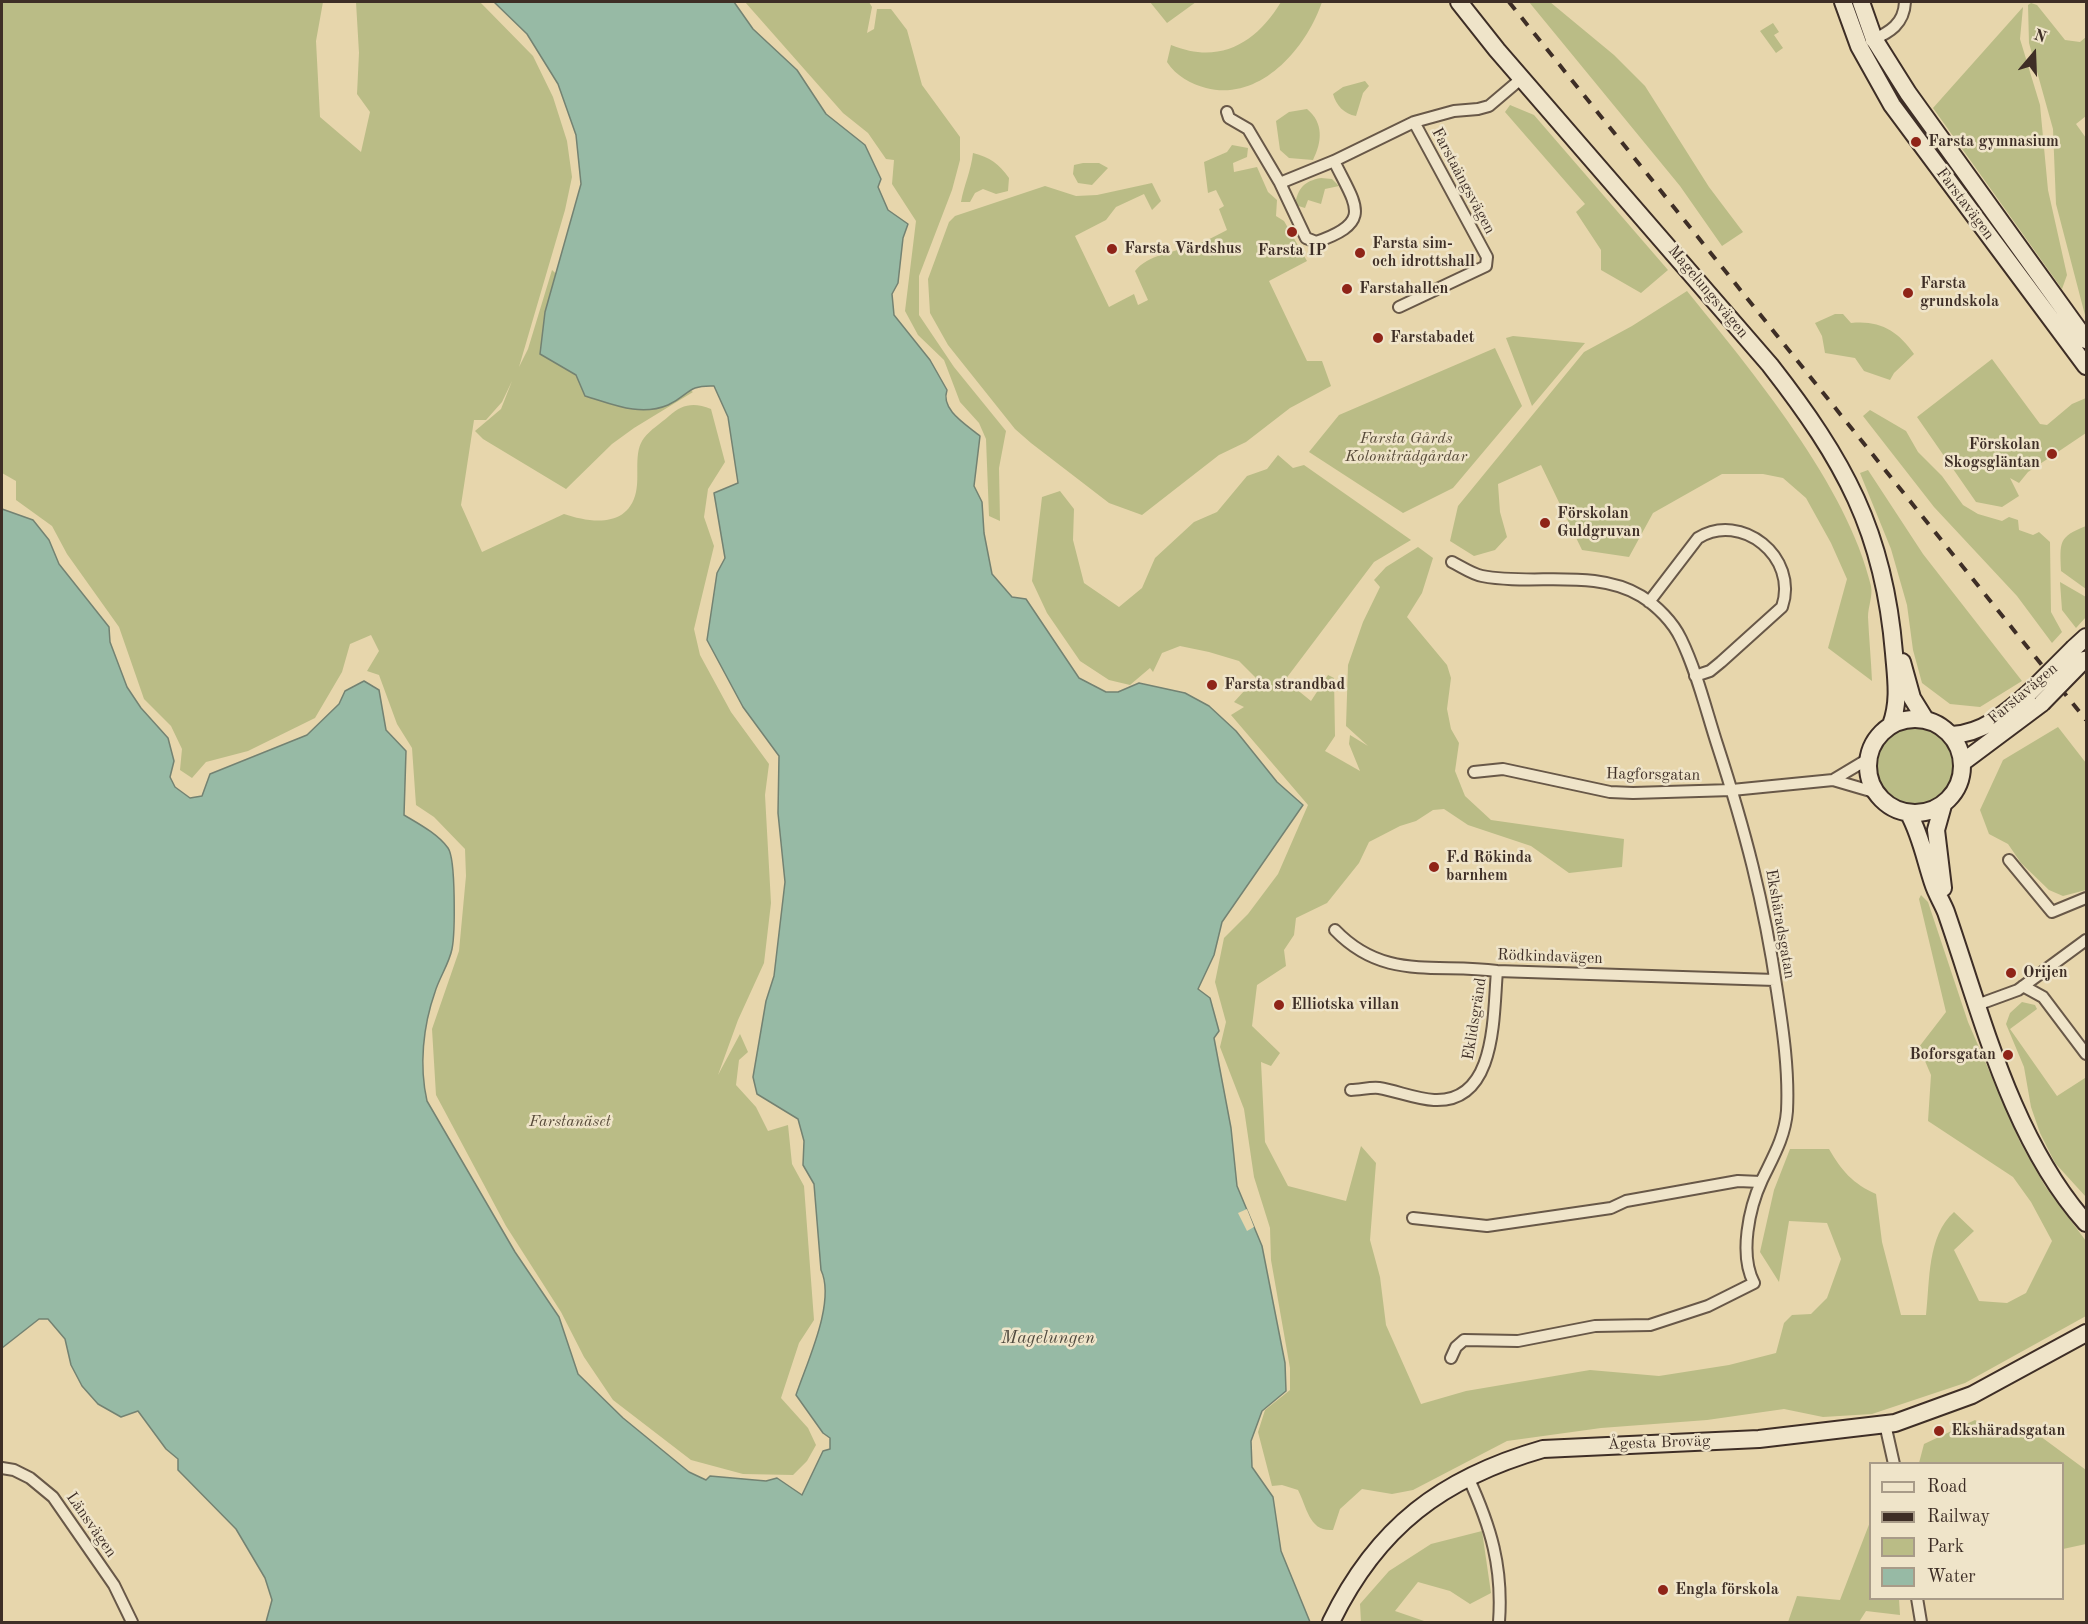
<!DOCTYPE html>
<html>
<head>
<meta charset="utf-8">
<style>
  body { margin:0 }
  #map { position:relative; width:2088px; height:1624px; overflow:hidden; background:#e7d6ac; font-family:"Old Standard TT",serif }
  canvas { display:block }
  .frame { position:absolute; inset:0; border:3px solid #3e2e26; pointer-events:none }
  .legend { position:absolute; left:1869px; top:1462px; width:195px; height:138px; box-sizing:border-box; background:#efe4c9; border:2px solid #a89b88; margin:0; padding:8px 10px; list-style:none; font-size:18px; color:#3e2e26 }
  .legend li { display:flex; align-items:center; gap:12px; height:30px }
  .legend b { width:30px; border:2px solid #a89b88 }
  .north { position:absolute; left:2004px; top:24px; width:60px; height:60px; -webkit-text-stroke:4px #efe4c9; paint-order:stroke; rotate:19deg; font-size:16px; font-weight:700; line-height:24px; text-align:center; color:#3e2e26 }
  .north::after { content:''; display:block; margin:auto; width:21px; height:27px; background:#3e2e26; clip-path:polygon(50% 0,100% 100%,50% 72%,0 100%) }
</style>
</head>
<body>
<div id="map">
<canvas width="2088" height="1624"></canvas>
<div class="frame"></div>
<ul class="legend">
<li><b style="height:8px;background:#efe4c9"></b>Road</li>
<li><b style="height:8px;background:#3e2e26"></b>Railway</li>
<li><b style="height:16px;background:#babc86"></b>Park</li>
<li><b style="height:16px;background:#97baa5"></b>Water</li>
</ul>
<div class="north">N</div>
</div>
<script>
const context = document.querySelector('canvas').getContext('2d');
context.lineJoin = 'round';
function paint(path, color) { context.fillStyle = color; context.fill(path, 'evenodd'); }
function stroke(path, color, width, dash) { context.strokeStyle = color; context.lineWidth = width; context.lineCap = dash ? 'butt' : 'round'; context.setLineDash(dash || []); context.stroke(path); }
function drawText(font, color, halo, rows, align = 'center') {
  context.font = font + ' "Old Standard TT",serif'; context.lineWidth = 5; context.setLineDash([]); context.textBaseline = 'middle'; context.strokeStyle = halo; context.fillStyle = color; for (const [text, x, y, turn = 0] of rows) {
    context.save(); context.translate(x, y); context.rotate((+turn || 0) * Math.PI / 180); context.textAlign = isNaN(turn) ? turn : align; if (halo) context.strokeText(text, 0, 0); context.fillText(text, 0, 0); context.restore();
  }
}
paint(new Path2D(`
  M2,2H323L316,41L320,117L361,152L370,112L357,94L359,53L356,2H480L533,56L553,97L567,141L572,177L565,210L519,367L528,349L552,270L659,369L693,392L634,428L612,444L566,489L483,439L475,431L501,409L512,381L502,402L486,420H474L461,505L482,552L564,514C591,523 628,528 636,492C640,476 633,452 644,438C650,430 661,423 669,416C682,404 694,402 711,409L725,462L708,489L704,517L714,546L694,629L700,655L731,712L769,764L765,795L771,903L764,963L738,1020L718,1075L740,1034L748,1052L739,1060L736,1085L756,1107L768,1131L788,1125L792,1164L804,1186L814,1320L799,1343L781,1398L808,1428L816,1445L807,1461L793,1475L743,1474L691,1460L613,1400L584,1357L561,1312L506,1226L436,1095L432,1029L459,951L466,876L465,849L434,817L416,805L412,748L397,724L379,675L367,671L379,651L371,635L350,644L342,672L315,718L248,751L206,762L192,778L180,770L182,749L171,726L144,699L119,627L67,554L52,526L16,500V481L2,473Z
  M745,2H869L872,7L867,33L874,29L877,9H891L907,30L922,85L960,137V160L952,190L919,276V315L954,367L1006,431L999,468L1000,521L989,516L986,439L979,423L960,402L944,360L918,335L905,311L916,221L892,184L894,160L886,159L868,133L843,113Z
  M1150,2H1196L1167,23Z
  M1281,2H1322C1306,49 1260,102 1206,88C1191,84 1176,76 1167,62L1171,45C1220,65 1256,43 1281,2Z
  M1529,2H1550L1614,55L1645,86L1709,187L1743,232L1722,246L1680,186Z
  M2031,3L2037,5L2065,40L2080,42L2086,37V116L2076,124L2086,138V319L2056,204L2053,129L2029,43L2028,5Z
  M2023,7L2020,39L2040,105L2048,190L2067,275L2062,289L1933,108Z
  M1773,23L1779,32L1774,35L1783,48L1776,53L1760,31Z
  M1875,59L2015,251L2027,274L1899,104Z
  M1365,81L1369,86L1363,93L1356,116C1344,114 1336,105 1333,94L1343,87Z
  M1510,105L1534,115L1668,270L1641,293L1601,270V250L1576,212L1585,204L1505,112Z
  M1307,109C1324,123 1322,142 1313,160L1289,158L1280,150L1276,121L1289,112Z
  M1232,145L1248,148L1247,157L1233,163L1234,172L1257,167L1268,192L1277,200L1276,216L1284,221L1307,261L1269,281L1307,361H1322L1331,386L1290,408L1246,442L1219,455L1142,515L1109,503L1031,443L1015,429L948,345L930,313L928,279L949,222L955,216L1045,186L1076,196L1097,195L1152,183L1161,201L1152,210L1144,194L1116,207L1106,220L1075,236L1109,307L1134,294L1138,305L1148,300L1135,271C1147,255 1177,251 1196,245C1206,241 1217,235 1227,230L1219,209L1224,206L1216,190L1208,193L1204,162L1227,152Z
  M973,153C990,157 999,164 1009,178L1008,191L996,194L983,189L975,193L970,202H961C964,185 971,171 973,153Z
  M1083,163H1099L1108,168L1092,185L1078,183L1073,174L1074,165Z
  M1321,178L1332,179L1339,186L1325,189L1321,204L1308,200L1305,208L1295,205C1298,188 1304,181 1321,178Z
  M1687,291C1751,370 1848,486 1871,586C1873,596 1868,607 1868,617C1869,638 1871,659 1872,681L1828,648L1847,579L1831,543L1806,498L1783,478L1763,474H1722L1653,513L1629,557L1582,550L1541,465L1498,484L1500,512L1507,537L1495,550L1474,556L1450,541L1458,506L1584,352L1632,326Z
  M1835,314H1843L1851,323C1880,320 1898,331 1914,354L1894,373L1890,380L1864,371L1855,358L1825,353L1822,336L1815,323Z
  M1513,336L1585,343L1532,406L1506,338Z
  M1495,348L1522,406L1453,488L1403,513L1309,452L1339,415Z
  M1992,359L2040,424L2047,425L2072,404L2086,398V433L2028,472L2019,483L2010,478L2019,496L2002,507L1976,502L1917,417Z
  M1870,410L1906,431L1918,452L1942,476L1963,505L1978,514L2002,521L2009,517L2018,520L2019,530L2033,535L2039,532L2050,542L2051,612L2062,632L2052,643L2017,596L1934,507L1863,416Z
  M1278,455L1293,468L1304,465L1411,540L1374,562L1285,680L1311,701L1328,675L1334,678L1335,736L1325,751L1360,771L1349,744L1350,735L1368,746L1346,726L1348,665L1363,622L1380,587L1374,580L1386,567L1418,547L1433,558L1422,593L1407,617L1447,665L1451,678L1447,709L1451,729L1459,743L1455,771L1465,796L1491,820L1624,839L1622,867L1569,873L1531,846L1468,825L1444,809L1433,810L1416,821L1400,826L1369,842L1359,863L1327,903L1296,918L1294,935L1284,950L1286,966L1257,985L1252,1026L1280,1053L1271,1066L1261,1062L1265,1142L1288,1186L1346,1201L1361,1146L1376,1163L1370,1240L1380,1277L1386,1325L1421,1404L1466,1391L1590,1370L1659,1376L1729,1365L1776,1353L1784,1323L1792,1315L1811,1314L1827,1298L1841,1259L1827,1223L1789,1221L1779,1282L1760,1252L1774,1190L1790,1149H1829C1841,1170 1853,1184 1876,1194L1882,1242L1901,1315H1926C1930,1281 1927,1236 1954,1212L1974,1231L1954,1250L1979,1301L2007,1303L2026,1293L2052,1241L2031,1202L2013,1177L1928,1121L1931,1075L1919,1047L1946,1012L1919,899L1921,895L1928,902L1968,1022L2020,1142L2045,1186L2086,1241V1316L1965,1383L1872,1414L1823,1417L1784,1409L1707,1420L1601,1428L1507,1441L1413,1490L1392,1494L1362,1489L1340,1509L1333,1530C1309,1532 1307,1507 1298,1490L1282,1485L1272,1486L1258,1432L1265,1410L1290,1390V1368L1271,1260L1270,1228L1254,1177L1244,1109L1220,1047L1226,1022L1215,982L1224,938L1248,914L1278,874L1308,805L1231,715L1244,707L1234,702L1256,678L1239,661L1209,652L1180,646L1162,653L1153,672L1150,668L1130,685L1109,680L1080,661L1047,613L1032,581L1042,497L1060,491L1074,509L1073,540L1084,583L1119,607L1142,588L1155,558L1194,522L1217,512L1247,476L1267,469Z
  M1868,470L1923,554L2022,681L1980,707L1950,704L1922,683L1913,650L1907,605L1891,549L1860,473Z
  M2086,526V589L2061,571C2060,542 2058,537 2086,526Z
  M2060,582L2086,597V617L2076,628L2062,610Z
  M1875 767a41 41 0 1 1 82 0a41 41 0 1 1-82 0Z
  M2058,727L2086,763V890L2063,896L2049,890L2021,863L2008,844L1989,834L1980,810L2003,760Z
  M2022,1002L2035,1005L2037,1009L2010,1029L2057,1096L2085,1078L2086,1081V1197L2055,1163L2040,1133L2031,1107L2024,1067L2006,1024L2010,1013Z
  M1975,1420L1994,1433L2040,1436L2086,1470V1544L2063,1549L2062,1464L1919,1463L1924,1444Z
  M1870,1522V1598L1899,1599L1900,1615L1866,1611L1859,1622H1788L1797,1596L1840,1600Z
  M1482,1531L1491,1593L1470,1604L1450,1591L1418,1582L1395,1611L1427,1622H1361L1360,1604L1389,1571L1431,1544Z`), '#babc86');
const water = new Path2D(`
  M494,2H734L753,29L797,70L826,114L865,145L881,179L878,187L888,210L908,224L903,238L898,283L892,294L894,315L930,360L947,390C940,410 967,425 980,436L974,486L982,502L984,533L992,574L1012,597L1026,599L1079,678L1106,692H1118L1139,683L1185,693L1209,706L1236,731L1277,782L1303,805L1222,922L1214,955L1198,989L1210,998L1219,1031L1214,1038L1231,1128L1237,1186L1262,1246L1285,1363L1286,1391L1262,1411L1251,1441L1252,1467L1273,1497L1281,1551L1310,1622H266L272,1600L265,1578L236,1529L178,1470V1459L166,1449L138,1411L121,1417L98,1404L82,1386L71,1365L65,1339L48,1319H39L2,1348V509L33,520L49,540L59,564L109,627L110,642L127,687L141,708L168,738L174,761L170,777L175,787L190,798L202,796L210,774L307,735L339,704L345,691L364,681L379,690L386,730L406,751L404,815C419,824 438,834 448,848C456,859 455,934 452,949C449,964 439,978 435,992C423,1026 419,1066 427,1101L515,1252L559,1317L578,1374L623,1418L689,1472L706,1480L710,1476L766,1481L777,1478L802,1495L823,1451L830,1449V1438L823,1433L796,1395C807,1362 836,1302 821,1270L814,1184L803,1165L804,1141L798,1119L757,1094L753,1077L766,1001L774,976L785,882L778,813L779,756L743,707L707,640L717,573L725,558L714,493L738,483L728,417L714,386C686,385 690,395 668,405C640,417 612,404 585,396L576,375L540,354L545,312L581,184L576,135L558,84L527,34Z`);
paint(water, '#97baa5');
stroke(water, '#738272', 1.5);
paint(new Path2D(`
  M1247,1209L1254,1227L1247,1231L1238,1213Z`), '#e7d6ac');
const street = new Path2D(`
  M1871,41C1890,32 1904,24 1905,2
  M1227,112L1229,118L1248,129L1280,183
  M1334,161C1356,206 1374,222 1316,242L1306,238L1280,183L1334,161L1414,122L1454,111L1478,109L1489,106L1522,78
  M1399,307L1486,266L1487,257L1414,122
  M1649,602L1698,538C1741,511 1799,557 1782,607L1721,662L1710,671L1695,676
  M1474,772L1503,769L1610,792L1633,793L1732,790L1833,780L1874,792
  M1833,780L1868,759
  M2009,860L2052,912L2086,898
  M1335,930C1384,981 1435,963 1497,971L1775,980
  M2023,986L2043,997L2086,1054
  M1977,1005L2018,990L2086,940
  M1351,1090C1360,1090 1370,1087 1379,1088C1397,1091 1416,1099 1434,1100C1497,1103 1493,1016 1497,971
  M1413,1218L1487,1226L1611,1208L1626,1201L1738,1181L1761,1182
  M1451,1358L1456,1347L1464,1340L1518,1341L1595,1326L1650,1325L1708,1306L1754,1283C1739,1255 1749,1208 1762,1180C1773,1157 1785,1137 1787,1111C1789,1071 1783,1030 1777,991C1764,902 1745,830 1717,744C1706,710 1697,672 1681,639C1673,622 1657,606 1641,596C1595,568 1533,586 1482,576C1472,574 1462,567 1452,562
  M1885,1424L1894,1464
  M2,1468L14,1470L30,1478L53,1497L114,1585L132,1622
  M1468,1477C1491,1527 1503,1567 1499,1622
  M1917,1598L1921,1622`);
const secondary = new Path2D(`
  M1459,2L1497,50L1770,365C1844,460 1884,531 1894,653C1896,678 1900,701 1891,725
  M1843,2L1859,46L1892,105L2086,366
  M1861,2L1874,39L1908,93L2086,340
  M2074,648L2086,637
  M1902,662L1912,698L1925,719
  M1868 766a47 47 0 1 1 94 0a47 47 0 1 1-94 0Z
  M1952,735C1984,733 2006,713 2029,693
  M1963,762L2042,703
  M1909,814C1921,836 1925,859 1933,883C1936,893 1942,902 1946,912C1982,1016 2012,1140 2086,1223
  M1943,888L1936,830L1943,805
  M1331,1622C1377,1527 1442,1478 1543,1449L1759,1439L1895,1423L1972,1395L2086,1333`);
stroke(street, '#685848', 14);
stroke(secondary, '#3e2e26', 20);
stroke(street, '#efe4c9', 10);
stroke(secondary, '#efe4c9', 16);
stroke(new Path2D(`
  M1509,2L2086,720`), '#3e2e26', 4, [10, 10]);
const secondaryBridge = new Path2D(`
  M2029,693L2074,648
  M2042,703L2084,660`);
stroke(secondaryBridge, '#3e2e26', 20, []);
stroke(secondaryBridge, '#efe4c9', 16);
for (const [x, y, r, color] of [
  [1916,142,6,"#8f2418"],
  [1292,232,6,"#8f2418"],
  [1112,249,6,"#8f2418"],
  [1360,253,6,"#8f2418"],
  [1347,289,6,"#8f2418"],
  [1908,293,6,"#8f2418"],
  [1378,338,6,"#8f2418"],
  [2052,454,6,"#8f2418"],
  [1545,523,6,"#8f2418"],
  [1212,685,6,"#8f2418"],
  [1434,867,6,"#8f2418"],
  [2011,973,6,"#8f2418"],
  [1279,1005,6,"#8f2418"],
  [2008,1055,6,"#8f2418"],
  [1939,1431,6,"#8f2418"],
  [1663,1590,6,"#8f2418"]
]) { const dot = new Path2D(); dot.arc(x, y, r, 0, 2 * Math.PI); context.fillStyle = color; context.fill(dot); stroke(dot, '#efe4c9', 2); }
drawText('bold 16px', '#3e2e26', '#efe4c9', [
  ["Farsta gymnasium",1928,142],
  ["Farsta sim-",1372,244],
  ["och idrottshall",1372,262],
  ["Farsta Värdshus",1124,249],
  ["Farsta IP",1292,251,"center"],
  ["Farsta",1920,284],
  ["grundskola",1920,302],
  ["Farstahallen",1359,289],
  ["Farstabadet",1390,338],
  ["Förskolan",2040,445,"right"],
  ["Skogsgläntan",2040,463,"right"],
  ["Förskolan",1557,514],
  ["Guldgruvan",1557,532],
  ["Farsta strandbad",1224,685],
  ["F.d Rökinda",1446,858],
  ["barnhem",1446,876],
  ["Orijen",2023,973],
  ["Elliotska villan",1291,1005],
  ["Boforsgatan",1996,1055,"right"],
  ["Ekshäradsgatan",1951,1431],
  ["Engla förskola",1675,1590]
], 'left');
drawText('16px', '#3e2e26', '#efe4c9', [
  ["Farstaängsvägen",1463,181,62],
  ["Farstavägen",1965,204,53],
  ["Magelungsvägen",1708,292,50],
  ["Farstavägen",2023,694,-40],
  ["Hagforsgatan",1653,775,1],
  ["Ekshäradsgatan",1780,924,80],
  ["Rödkindavägen",1550,957,2],
  ["Eklidsgränd",1475,1019,-81],
  ["Ågesta Broväg",1659,1443,-2],
  ["Länsvägen",91,1525,55]
]);
drawText('italic 16px', '#574a39', '#efe4c9', [
  ["Farsta Gårds",1406,439],
  ["Koloniträdgårdar",1406,457],
  ["Farstanäset",570,1122]
]);
drawText('italic 18px', '#504a3f', '#efe4c9', [
  ["Magelungen",1048,1338]
]);
</script>
</body>
</html>
